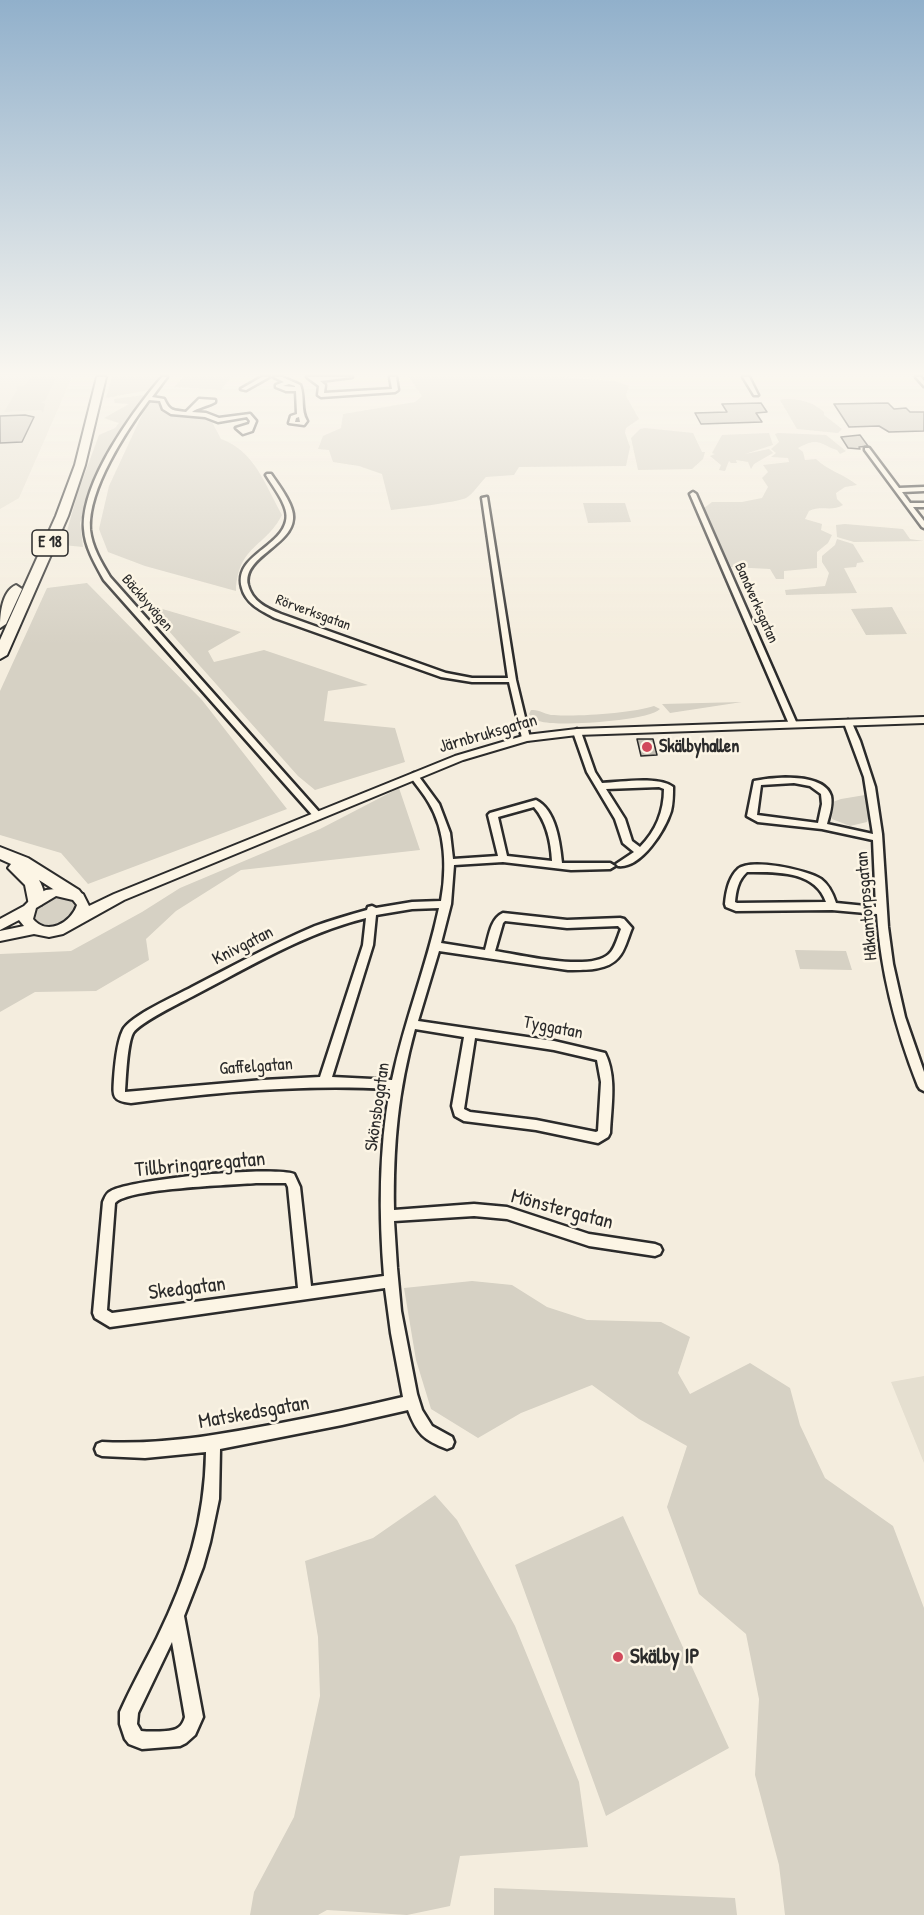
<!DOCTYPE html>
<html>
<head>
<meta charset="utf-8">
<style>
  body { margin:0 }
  canvas { display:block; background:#f4edde }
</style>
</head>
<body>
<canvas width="924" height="1915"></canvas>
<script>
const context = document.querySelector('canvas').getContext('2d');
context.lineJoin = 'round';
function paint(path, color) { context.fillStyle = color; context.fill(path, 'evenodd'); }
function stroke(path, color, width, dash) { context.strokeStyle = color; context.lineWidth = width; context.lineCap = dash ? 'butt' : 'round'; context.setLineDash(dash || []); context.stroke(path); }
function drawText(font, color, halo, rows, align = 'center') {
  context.font = font + ' "Patrick Hand",sans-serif'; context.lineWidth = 5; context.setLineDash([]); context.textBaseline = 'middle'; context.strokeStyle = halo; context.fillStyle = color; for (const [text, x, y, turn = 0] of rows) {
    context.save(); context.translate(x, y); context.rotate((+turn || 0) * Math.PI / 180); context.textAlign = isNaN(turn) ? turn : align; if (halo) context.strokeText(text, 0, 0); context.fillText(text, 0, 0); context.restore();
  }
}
paint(new Path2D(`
  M0,377H72L19,498L0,509Z
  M924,1376V1463L891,1382Z`), '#e5dfd0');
paint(new Path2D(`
  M30,377H56L45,401L41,402L45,404L43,413L41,410L4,412L17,390L16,386L26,385Z
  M112,377H161L149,390L106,398Z
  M183,377H231L221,390L174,387Z
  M409,377H562L615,381L629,386L626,396L639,419L626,428L625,433L630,447L626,466L519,467L514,475L486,477C480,483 473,494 466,498C459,502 402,509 391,510L382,474L359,466L333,462L329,450L318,449L323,436L341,428L343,414L415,402L422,396Z
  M144,395L109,452L91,490L80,523L83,547L63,545L78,492L99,435L115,428L119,423L104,418L129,404L115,403L114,399Z
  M153,399L160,401V409L170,414L211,420L221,439C255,451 265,485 282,515C265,548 238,545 236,591L145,566L108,552L99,529L109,486L148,402Z
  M784,399C800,399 811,401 824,412V415L842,429L838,433L797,429L780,400Z
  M645,428L693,433L702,452H705L703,459L692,469L638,470L631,438L640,429Z
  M769,433L773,445L745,454L769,449L773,453L754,464L751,469L748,462L736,460L737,463H731L729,461L725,471L719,470L721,465L710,456L715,454L712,453L722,435Z
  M778,433L826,435L846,451L840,454L837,450C820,445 820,436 798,448L803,452L805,460L816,459C828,471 844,474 857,485L845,487L836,493L837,499L843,505C832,512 821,505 809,511L805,519L822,524L821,530L832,535L828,543L817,552V568L784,571V579H776L770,569L731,567L704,508L712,502H742L762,498L768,487L762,478L768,472L763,465L789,462L788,458L771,457L776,453L771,449L779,442L775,434Z
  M583,503H625L631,522L588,523Z
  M845,524L903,529L910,539L924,541L854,542L837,537L836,525Z
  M837,539L853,544L864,562L857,563L856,567L844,568L857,593L786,595L785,590L825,586L829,573L822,562V556L835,545Z
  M87,583L202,700L287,809L88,884L61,853L0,835V691L47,588Z
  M892,607L907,634L866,635L851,609Z
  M159,608L241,632L208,651L214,662L264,650L368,685L328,691L324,721L395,728L405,762L315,790L298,776L151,611Z
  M742,702L670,713L662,704Z
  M654,706L660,709C649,721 568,725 550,723C541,722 534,721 529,714L531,710C539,709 545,715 554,715C576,717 633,713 654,706Z
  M399,788L420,850L241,870L176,911L146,939L149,960L96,991L35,992L0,1012V954L71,951L142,912L180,888L320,829Z
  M865,795L870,812L867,822L850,826L832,819L830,803L841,799Z
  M58,897L65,898L74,903L75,912C65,923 52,931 37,922L34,914L40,905Z
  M795,950L846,951L852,970L800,969Z
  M472,1281L512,1285L547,1307L587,1320L661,1322L690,1337L678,1373L690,1394L750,1363L790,1388L800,1425L825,1478L893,1526L924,1608V1915H785L779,1865L755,1775L759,1699L746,1634L699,1594L667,1507L687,1446L639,1419L592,1385L521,1413L478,1438L431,1409L416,1360L404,1288Z
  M435,1495L457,1520L515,1626L579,1782L588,1847L460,1856L450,1906L407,1915L327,1910L318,1915H250L254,1892L294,1817L320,1696L318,1637L305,1561L373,1538Z
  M623,1516L729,1748L606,1816L515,1565Z
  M494,1888L735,1898L737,1915H494Z`), '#d6d1c4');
const building = new Path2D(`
  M761,403L767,412L756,413L762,422L701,424L695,413L727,412L722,404Z
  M888,403L894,409L906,408L910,412H924V431L889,432L879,426L849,427L834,404Z
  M25,415L34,417L22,442L0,443V416Z
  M860,435L868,446L859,447L860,449L848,448L841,437Z
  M637,739H653L657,755L641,756Z`);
paint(building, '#c2bdb1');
stroke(building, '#2b2b2b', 1.5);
const street = new Path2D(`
  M162,377H167L152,397L164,399C170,412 173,410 186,412L199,399L215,400V402C208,406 197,408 192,412L206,413L219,418L250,414L256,421L252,431L243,434L236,428L249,424L250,421L247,417L218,422L205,417L171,414L163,409L160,401L149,400C126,431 87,490 90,530C92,547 101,562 110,577L320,813L322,815L320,817H314L104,580C95,564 85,547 84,529C81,482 133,411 162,377Z
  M262,377H269L246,390L241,389Z
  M274,377H282L300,385C305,397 300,410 307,421L304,425L289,423L291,416L297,414L296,391H286L276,387V385L284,382ZM289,384L295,386V387L283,386ZM299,417L300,422H295L296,418Z
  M307,377H352L320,381L325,385L324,393L392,389L390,377H396L398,390L395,392L321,397L318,395L319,386Z
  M743,377H749L758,395H754Z
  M916,377H921L924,381V386Z
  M865,448H869L899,488L924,487V491L902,492L910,503H924V507H913L924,521V528L922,527L865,450Z
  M267,474H271C278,484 295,506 293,519C291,546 242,557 248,585C252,601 266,608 281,614L446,673L472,678H508L482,498L487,497L516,680L530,738L529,740H523L522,738L509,682H472L441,677L275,618C262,611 246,604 242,588C233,556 280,548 286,521C290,507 273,487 266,475Z
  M693,492L696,494L797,724L796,726H790L789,724L690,494Z
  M848,720L852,723L860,741L875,787L882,834L888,927L893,964L905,1017L924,1072V1091L920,1089L918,1086C896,1030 881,974 877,914L832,910L736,911L726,907L725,904C726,892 729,877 738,869C751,858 807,870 821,879C829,885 833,894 836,903L876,907L873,840L822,829L758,822L747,816L754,781C772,777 824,772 831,796C833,805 829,816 827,824L873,834L864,777L844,723ZM794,783L810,786L821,794L822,804L818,823L757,815L761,785ZM747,872C775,872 815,870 826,902L737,903L735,902C736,891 738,880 747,872Z
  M577,729L581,732L595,772L602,783C621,782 659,776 673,787C673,795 673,803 671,811C665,830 641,869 618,866L616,864L634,852L623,843L615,819L587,772L573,732ZM659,787L664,789C664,811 656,831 640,847L632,841L625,819L606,789Z
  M414,773L417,774L439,804L450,833L453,859L498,856L488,815L490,813L536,800C556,810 560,843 562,863H610L615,866L610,869L571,870L503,862L454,865L451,904L441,943L485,950C489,937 490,919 503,913L567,920L620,918L624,919L632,928C628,937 625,951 618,958C607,971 583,970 568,970L439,951L418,1021L554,1041L605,1053C617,1077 611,1107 610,1133L608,1137L598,1143L536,1130L464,1121L455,1116L452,1106L464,1037L415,1029C398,1091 393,1145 394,1210L474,1204L507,1207L589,1234L655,1244L660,1246L662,1250L660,1254L655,1256L589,1246L507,1219L474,1216L394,1221L397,1268L401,1311L417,1394L422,1410L432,1426L452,1437L454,1442L452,1447L447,1449C424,1440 417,1434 408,1410L342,1425L220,1449L219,1499L210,1542L203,1567L184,1616L203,1717L195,1735L186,1743L180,1746L142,1749L129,1744L125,1739L120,1724V1712C131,1687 145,1662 157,1638C187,1577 205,1520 206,1452L145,1458L102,1456L97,1454L95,1449L97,1444L102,1442C162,1445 218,1435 276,1424C319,1416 361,1407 403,1397L391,1333L385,1288L110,1327L95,1318L93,1313L103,1202C105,1198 106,1193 111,1191C132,1179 272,1166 294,1174L300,1187L311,1286L384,1276C379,1214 379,1150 390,1089C303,1084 217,1092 131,1103C112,1101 113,1096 114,1079C115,1065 117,1042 123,1030C130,1016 177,995 192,987C233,966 272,944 315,926C332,920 349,915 367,910L368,907L372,906L376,908L412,902L441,901C447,870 446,831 429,803C424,794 416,785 410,776ZM534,807C547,822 551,842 552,861L507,856L498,817ZM439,908C427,966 404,1021 392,1080L332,1077L373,945L376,915L412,909ZM366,918L363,945L320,1077L263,1080L125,1092C126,1079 127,1044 133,1033C140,1022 182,1002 195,995C251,966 305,933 366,918ZM505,921L567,928L618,926L621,929C618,936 615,949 609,954C590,972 520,955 495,951L503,923ZM475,1038L554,1050L597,1060L601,1082L598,1131L596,1132L536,1120L470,1112L464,1109ZM256,1183H286L288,1187L298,1288L112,1313L107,1310L115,1203C128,1188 232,1185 256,1183ZM172,1642L185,1717C184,1721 181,1727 176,1729C169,1732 149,1732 141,1731L137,1724L138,1713Z`);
const secondary = new Path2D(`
  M924,717V723L577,735L527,741L463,760L124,900L63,934L49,937L34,934L0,941V931L24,926L19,920L0,930V919L24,906L35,895L46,890L64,888L83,894L89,906L114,894L455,756L526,735L577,729ZM56,896L73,900L77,905C71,923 47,936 33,919L36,908Z`);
const highway = new Path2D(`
  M97,377H106L85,465L68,516L7,655L0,659V640L56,516L75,465Z
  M16,585L22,589L6,624L0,628C0,614 2,591 16,585Z
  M0,847L28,858L79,890L82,894L79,898H67L39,880C44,889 46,896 41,905H29L25,885L8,868L11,864L0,859Z`);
stroke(street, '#2b2b2b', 5);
stroke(secondary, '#2b2b2b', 4);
stroke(highway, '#2b2b2b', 4);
paint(street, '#fcf5e5');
paint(secondary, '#fcf5e5');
paint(highway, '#fcf5e5');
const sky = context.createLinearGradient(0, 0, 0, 645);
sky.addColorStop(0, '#91b0cb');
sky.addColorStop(0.58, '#faf7f0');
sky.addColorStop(1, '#faf7f000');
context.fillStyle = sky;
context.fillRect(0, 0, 924, 645);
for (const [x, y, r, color] of [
  [647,747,6,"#d1495b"],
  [618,1657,6,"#d1495b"]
]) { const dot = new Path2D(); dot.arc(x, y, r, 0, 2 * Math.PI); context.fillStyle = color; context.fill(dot); stroke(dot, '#fcf5e5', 2); }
drawText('15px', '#2b2b2b', '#fcf5e5', [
  ["Bäckbyvägen",147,603,49],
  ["Bandverksgatan",756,603,66],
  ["Rörverksgatan",313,613,20]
]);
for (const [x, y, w] of [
  [50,543,36]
]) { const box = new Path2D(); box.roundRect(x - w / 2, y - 13, w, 26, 4.5); context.fillStyle = '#fcf5e5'; context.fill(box); stroke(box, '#2b2b2b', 1.5); }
drawText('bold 16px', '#2b2b2b', null, [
  ["E 18",50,543]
]);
drawText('18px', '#2b2b2b', '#fcf5e5', [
  ["Järnbruksgatan",488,734,-16],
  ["Håkantorpsgatan",867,906,-95],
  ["Knivgatan",243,946,-27],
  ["Tyggatan",553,1028,11],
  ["Gaffelgatan",256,1067,-4],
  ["Skönsbogatan",378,1107,-82]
]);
drawText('bold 18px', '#2b2b2b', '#fcf5e5', [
  ["Skälbyhallen",659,747]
], 'left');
drawText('21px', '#2b2b2b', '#fcf5e5', [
  ["Tillbringaregatan",200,1165,-5],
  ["Mönstergatan",562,1210,15],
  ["Skedgatan",187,1289,-7],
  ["Matskedsgatan",254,1413,-10]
]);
drawText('bold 21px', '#2b2b2b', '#fcf5e5', [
  ["Skälby IP",630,1657]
], 'left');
</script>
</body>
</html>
